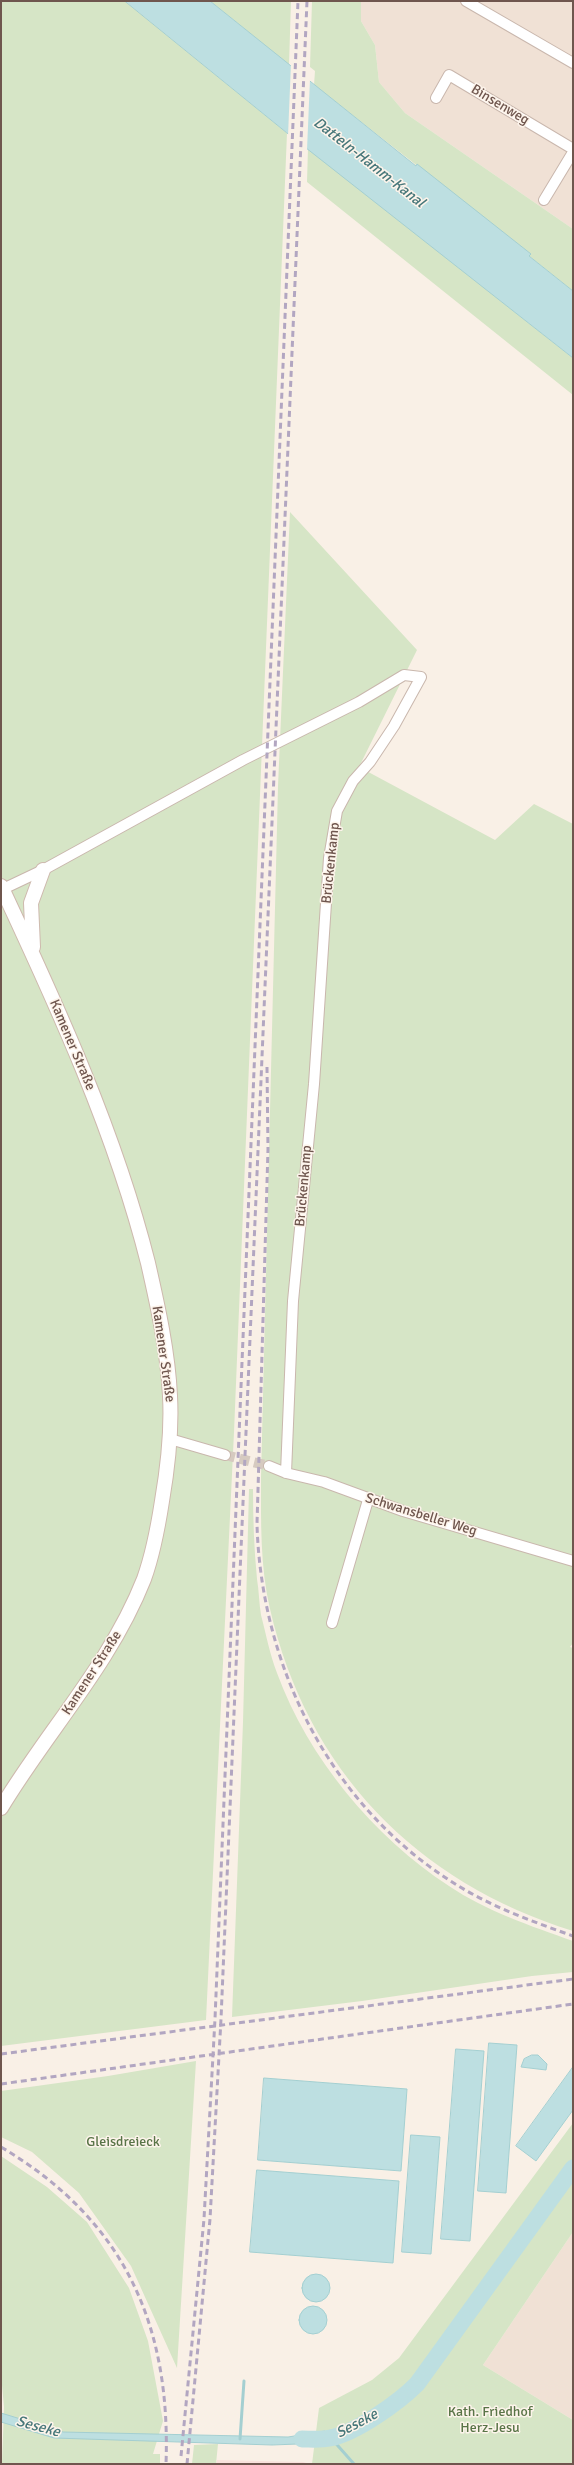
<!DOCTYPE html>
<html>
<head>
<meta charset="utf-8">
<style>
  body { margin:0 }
  #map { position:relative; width:574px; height:2465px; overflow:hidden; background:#f9f0e6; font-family:Signika,sans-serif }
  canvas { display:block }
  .frame { position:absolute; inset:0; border:2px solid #6f564e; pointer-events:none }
</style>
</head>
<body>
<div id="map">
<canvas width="574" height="2465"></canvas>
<div class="frame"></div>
</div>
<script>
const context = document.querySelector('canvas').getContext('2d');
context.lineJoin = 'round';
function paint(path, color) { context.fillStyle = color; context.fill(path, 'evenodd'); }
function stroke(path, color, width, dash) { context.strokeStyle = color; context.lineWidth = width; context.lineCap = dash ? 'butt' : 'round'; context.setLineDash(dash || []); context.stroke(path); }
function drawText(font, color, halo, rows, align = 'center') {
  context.font = font + ' Signika,sans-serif'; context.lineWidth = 3; context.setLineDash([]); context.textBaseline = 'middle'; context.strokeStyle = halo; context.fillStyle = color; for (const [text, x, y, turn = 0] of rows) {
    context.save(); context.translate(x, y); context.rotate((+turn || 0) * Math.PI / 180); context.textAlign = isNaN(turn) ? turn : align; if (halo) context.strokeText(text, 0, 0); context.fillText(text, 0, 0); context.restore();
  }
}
paint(new Path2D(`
  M361,1H573V229L405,113L379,82L375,45L361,21Z
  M573,2232V2420L483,2365Z`), '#f0e1d5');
paint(new Path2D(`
  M217,2460L303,2462L310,2464H216Z`), '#f8e1db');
paint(new Path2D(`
  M1,1H125L287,133L234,1432L206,2020L1,2046Z
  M210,1H291L289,65Z
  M312,1H361V21L375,45L379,82L405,113L573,229V291L529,256L530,254L314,85L315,71L310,67Z
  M308,148L573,358V395L307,182Z
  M290,512L417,650L359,767L495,840L534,804L573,824V1643L570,1647L573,1648V1931C416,1882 307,1770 270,1609C260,1566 261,1521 261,1477L278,786Z
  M249,1489H253C253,1519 254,1549 257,1579C259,1591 259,1603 261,1615C266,1634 270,1655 277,1673C308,1758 374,1837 449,1886C486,1911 531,1926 573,1941V1972L532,1976L362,2001L232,2017L243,1722Z
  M196,2061L177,2368L131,2266L79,2193L32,2152L1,2137V2091L108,2076Z
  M573,2123V2232L483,2365L573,2420V2464H312L319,2408L372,2380L399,2358Z
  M1,2156L47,2187L87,2222L129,2288L148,2341L163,2421L153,2454H160V2464H2L4,2407L1,2374Z
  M218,2444L216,2464H192L194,2445Z`), '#d6e5c6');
const water = new Path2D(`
  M125,1H210L416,166L417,164L531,254L529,256L573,291V358L287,133Z
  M489,2043L517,2045L506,2193L478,2191Z
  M456,2049L484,2051L470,2241L441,2239Z
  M532,2055H538L547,2064L546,2070L521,2067L524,2059Z
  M573,2067V2110L536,2161L516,2146Z
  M264,2078L407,2089L401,2171L258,2160Z
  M411,2135L440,2137L431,2254L402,2252Z
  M257,2170L399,2181L393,2263L250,2252Z
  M302 2288a14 14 0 1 1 28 0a14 14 0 1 1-28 0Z
  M299 2320a14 14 0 1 1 28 0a14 14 0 1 1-28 0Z
  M1,2413L63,2432L288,2437L325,2431L324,2443L272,2445L54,2438L1,2422Z`);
paint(water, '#bddfe1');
stroke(water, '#a4cfd1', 1);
paint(new Path2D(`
  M291,63L310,79L307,150L288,136Z`), '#f9f0e6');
stroke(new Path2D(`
  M331,2438L354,2464
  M240,2439L244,2381`), '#a4cfd1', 3);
stroke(new Path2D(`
  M302,2439C311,2439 321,2440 330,2438C356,2433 399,2402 417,2384L573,2168`), '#bddfe1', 17);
stroke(new Path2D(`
  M225,1455L269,1466`), '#d6cac0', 10, [10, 5]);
const minor = new Path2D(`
  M466,1L573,63
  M436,98L449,75L573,149
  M544,200L573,152
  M3,889L43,870L243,760L359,702L404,675L421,677L394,726L370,762L353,781L337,811L329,858L314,1084L293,1301L286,1473
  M170,1439L225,1455
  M269,1466L286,1473L324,1482L403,1511L573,1561
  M332,1623L368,1500`);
const secondary = new Path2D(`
  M1,886C58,1008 115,1132 148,1263C158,1307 168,1352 170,1396C172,1432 168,1466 162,1501C158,1527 153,1554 144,1579C110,1665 48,1730 1,1808
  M33,947L31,903L43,870`);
stroke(minor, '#c9b7ad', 12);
stroke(secondary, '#ceb9ae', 16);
stroke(minor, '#fff', 10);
stroke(secondary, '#fff', 14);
stroke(new Path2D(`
  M267,1067L268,1149L257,1524C261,1672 336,1816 467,1891C500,1910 537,1923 573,1936
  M1,2054L573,1979
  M1,2084L573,2004
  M1,2147C124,2220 171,2324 166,2464
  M181,2456L204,2219L215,2019L298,1
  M187,2464L210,2219L221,2019L307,1`), '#b2a6c1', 3, [6, 4]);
drawText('14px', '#6f564e', '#fdf4eb', [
  ["Binsenweg",500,105,31],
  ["Brückenkamp",331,863,-84],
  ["Kamener Straße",72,1045,67],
  ["Brückenkamp",304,1186,-85],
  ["Kamener Straße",163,1354,82],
  ["Schwansbeller Weg",421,1515,17],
  ["Kamener Straße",92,1673,-57]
]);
drawText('14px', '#597447', '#fdf4eb', [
  ["Gleisdreieck",123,2142],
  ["Kath. Friedhof",490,2412],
  ["Herz-Jesu",490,2428]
]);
drawText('italic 15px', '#47777a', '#fdf4eb', [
  ["Datteln-Hamm-Kanal",369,163,38],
  ["Seseke",357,2424,-28],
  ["Seseke",38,2427,15]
]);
</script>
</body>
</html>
